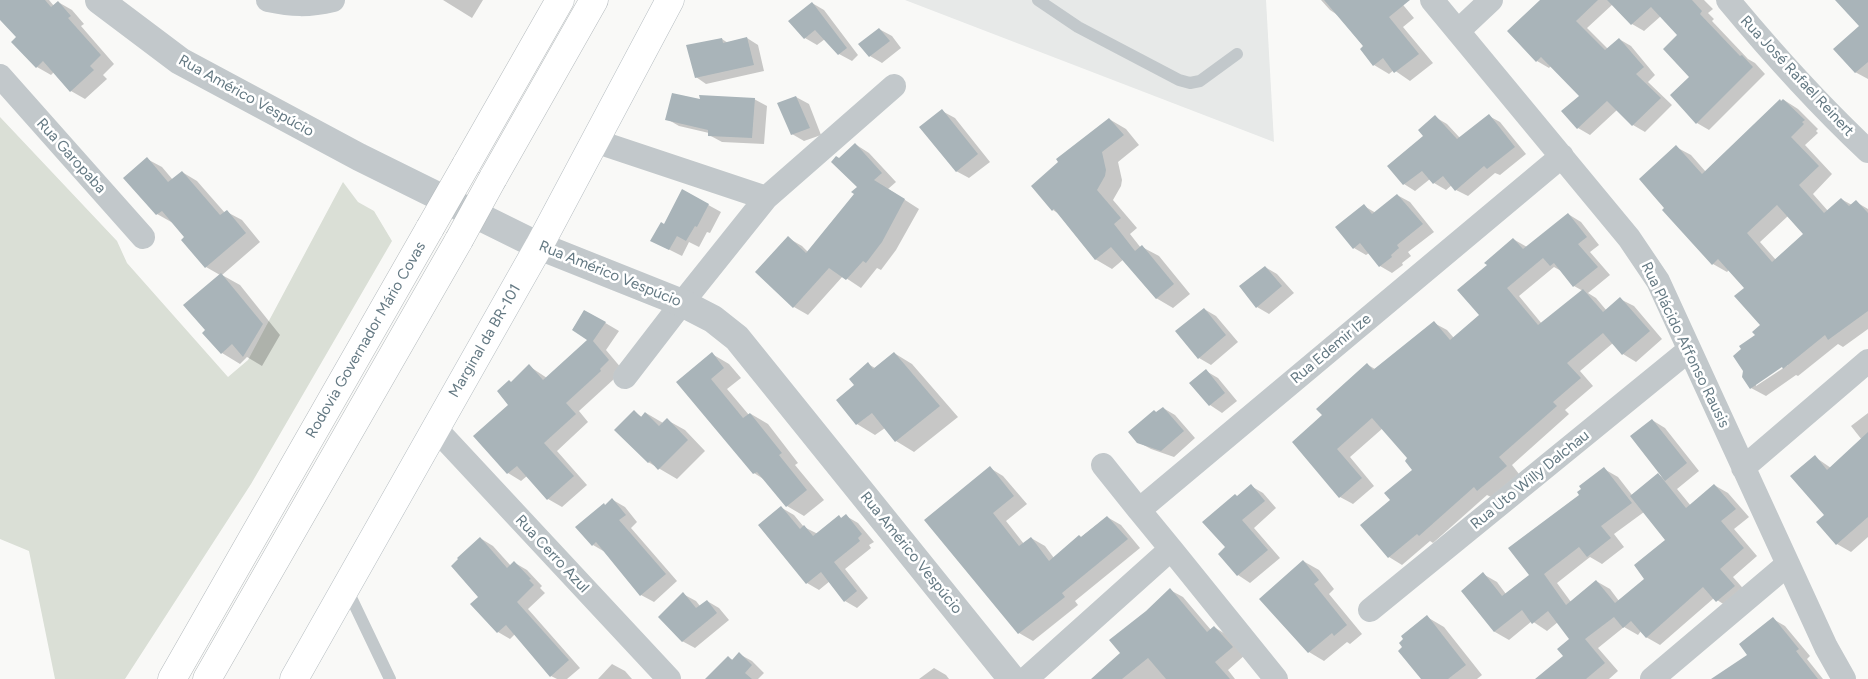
<!DOCTYPE html>
<html>
<head>
<meta charset="utf-8">
<style>
  body { margin:0 }
  canvas { display:block; background:#f9f9f7 }
</style>
</head>
<body>
<canvas width="1868" height="679"></canvas>
<script>
const context = document.querySelector('canvas').getContext('2d');
context.lineJoin = 'round';
function paint(path, color) { context.fillStyle = color; context.fill(path, 'evenodd'); }
function stroke(path, color, width, dash) { context.strokeStyle = color; context.lineWidth = width; context.lineCap = dash ? 'butt' : 'round'; context.setLineDash(dash || []); context.stroke(path); }
function drawText(font, color, halo, rows, align = 'center') {
  context.font = font + ' Figtree,sans-serif'; context.lineWidth = 5; context.setLineDash([]); context.textBaseline = 'middle'; context.strokeStyle = halo; context.fillStyle = color; for (const [text, x, y, turn = 0] of rows) {
    context.save(); context.translate(x, y); context.rotate((+turn || 0) * Math.PI / 180); context.textAlign = isNaN(turn) ? turn : align; if (halo) context.strokeText(text, 0, 0); context.fillText(text, 0, 0); context.restore();
  }
}
paint(new Path2D(`
  M905,0H1266L1274,142Z`), '#e7e9e8');
paint(new Path2D(`
  M0,117L117,241L127,263L228,377L248,360L343,182L358,202L374,211L392,241L251,484L125,679H55L29,551L0,539Z`), '#dadfd6');
paint(new Path2D(`
  M0,0H49L54,6L58,2L72,10L84,24L81,26L114,64L103,75L107,79L85,99L71,91L54,72L51,75L37,67L17,37L0,19Z
  M443,0H483L472,18Z
  M1321,0H1399L1414,18L1403,27L1433,63L1410,81L1394,70L1389,74L1374,65L1364,47L1339,16L1330,10Z
  M1541,0H1704L1713,9L1708,13L1714,19L1712,21L1748,59L1755,63L1765,74L1709,130L1697,123L1691,77L1679,35L1661,16L1644,31L1632,24L1613,4L1587,28L1608,49L1619,39L1631,46L1655,75L1648,82L1672,105L1645,132L1633,125L1617,110L1590,135L1578,128L1581,96L1551,66L1549,68L1537,61Z
  M1848,0H1868V79L1855,72L1861,26Z
  M812,3L824,10L858,55L852,61L839,54L825,39L817,45L805,38Z
  M879,29L892,36L901,48L882,63L870,56Z
  M747,38L758,45L764,71L706,84L696,77L722,39L728,43Z
  M796,97L809,104L821,135L804,141L792,134Z
  M754,99L767,106L764,144L722,142L709,135V133L679,126L667,119L702,101Z
  M1784,100L1798,109L1818,129L1816,131L1818,133L1805,145L1832,174L1813,194L1828,211L1841,199L1852,205L1856,202L1868,209V329L1843,347L1838,344L1798,376L1796,375L1766,396L1751,388L1757,335L1761,325L1745,288L1729,270L1727,272L1713,264L1666,208L1676,147L1691,155L1706,172ZM1788,216L1805,234L1776,260L1760,242ZM1786,362L1788,365L1756,386V383Z
  M942,111L955,118L990,162L969,178L956,171Z
  M1489,116L1500,122L1526,154L1500,175L1495,173L1468,196L1456,190L1452,185L1446,190L1434,183L1430,179L1415,191L1404,184L1435,117L1447,124L1460,138Z
  M1109,119L1126,129L1139,145L1118,162L1122,180L1121,186L1113,200L1137,228L1130,234L1141,248L1142,247L1159,256L1190,294L1173,308L1156,298L1124,259L1112,269L1095,259L1059,214L1053,210Z
  M855,144L869,153L896,182L888,189L919,209L896,250L881,270L877,268L861,288L843,276L808,315L794,307L788,238L802,246L808,252L855,194L858,187Z
  M147,159L162,167L173,180L182,172L197,181L225,213L227,212L242,220L260,242L222,275L240,285L280,335L262,366L247,357L240,364L222,353L206,330L220,275L206,267L186,237L173,223L157,214L125,178Z
  M683,191L721,212L710,233L707,232L699,247L689,242L682,256L664,247L665,226Z
  M1397,195L1410,202L1434,232L1408,252L1411,256L1402,263L1403,265L1392,273L1380,266L1369,253L1366,255L1354,248L1364,206L1376,213Z
  M1568,214L1581,222L1599,245L1590,252L1610,275L1588,293L1596,298L1607,311L1620,299L1634,306L1662,339L1636,362L1623,354L1613,343L1580,371L1593,386L1565,410L1569,414L1512,465L1519,474L1491,497L1487,495L1433,543L1430,541L1402,565L1389,557L1392,500L1414,471L1409,459L1383,428L1350,457L1374,486L1353,504L1340,497L1323,415L1368,365L1375,369L1434,323L1447,330L1454,338L1481,315L1488,266L1513,239L1527,247ZM1554,267L1563,272L1574,286L1583,291L1542,324L1519,296Z
  M1265,267L1277,274L1294,293L1269,314L1257,307Z
  M1204,309L1216,316L1238,342L1211,365L1199,358Z
  M585,311L619,331L606,350L622,369L613,377L614,379L579,411L588,422L557,451L587,485L562,507L548,499L527,476L521,481L508,473L512,383L529,366L547,378L589,339Z
  M894,353L912,364L958,417L914,452L896,441L885,428L875,435L857,424L837,400L855,385L868,364L875,368Z
  M712,354L729,364L741,378L727,389L749,415L751,414L768,424L798,463L795,465L824,500L804,516L787,506L765,480L754,473L678,382Z
  M1206,371L1218,378L1237,401L1222,413L1210,405L1191,383Z
  M1163,408L1175,415L1195,438L1174,457L1151,449L1138,442L1154,411L1157,413Z
  M634,412L642,417L646,413L663,423L667,420L685,430L705,451L677,479L648,462Z
  M1868,413V537L1851,552L1837,544L1818,522L1826,515L1815,457L1831,468L1862,440L1851,426Z
  M1652,420L1665,428L1699,471L1677,489L1691,506L1714,485L1728,493L1749,517L1734,529L1757,556L1733,577L1748,594L1731,609L1714,598L1660,645L1646,637L1641,631L1638,635L1624,627L1598,648L1618,671L1609,679H1537L1564,656L1571,639L1558,622L1547,631L1532,621L1509,640L1495,632L1463,591L1483,574L1497,582L1506,594L1531,575L1581,495L1604,469L1618,477L1632,495L1659,475L1664,478ZM1644,512L1666,540L1646,579L1619,601L1610,589L1596,581L1571,602L1557,583L1590,557L1602,564L1624,547L1614,534Z
  M990,468L1003,476L1027,504L1006,521L1024,544L1031,538L1045,546L1054,558L1107,517L1121,525L1140,548L1075,601L1078,605L1033,641L1019,633L926,520Z
  M1251,486L1263,493L1276,508L1254,528L1280,558L1250,583L1238,575L1219,554L1227,548L1238,497Z
  M613,500L625,507L637,522L631,528L677,581L654,602L641,595L605,552L593,545L606,506Z
  M782,508L794,515L804,527L818,534L839,517L843,519L846,516L858,523L874,542L869,545L871,548L845,569L868,598L857,608L845,601L830,581L819,590L807,583L760,525Z
  M480,538L493,546L511,566L515,563L527,570L542,586L540,588L545,593L528,609L580,668L567,679H557L551,676L515,634L510,639L498,632L480,597Z
  M1303,561L1319,570L1334,589L1329,594L1362,634L1350,644L1347,642L1324,661L1309,652L1261,599Z
  M1170,590L1183,597L1211,630L1214,627L1227,635L1245,655L1228,670L1235,679H1093L1122,653L1147,612Z
  M683,594L696,601L700,606L707,601L719,608L729,620L695,648L682,641Z
  M1427,617L1444,627L1482,675L1477,679H1422Z
  M1773,619L1785,626L1810,656L1807,659L1823,679H1713L1749,655Z
  M739,654L752,661L764,673L758,679H716L728,658L733,660Z
  M612,664L625,671L632,679H598Z
  M934,668L946,675L949,679H919Z`), '#0003');
paint(new Path2D(`
  M0,0H45L51,7L58,1L71,16L68,18L101,55L90,66L94,70L70,92L43,61L36,68L11,42L16,37L0,20Z
  M1324,0H1410L1389,17L1419,54L1394,73L1383,58L1373,66L1360,49L1363,46Z
  M1540,0H1598L1576,21L1605,50L1619,38L1644,67L1636,74L1661,98L1632,126L1607,101L1577,129L1561,111L1579,96L1541,57L1536,62L1507,31Z
  M1607,0H1692L1702,11L1700,14L1740,56L1742,55L1753,67L1696,124L1670,95L1689,77L1663,49L1677,35L1651,7L1631,25Z
  M1835,0H1868V62L1855,73L1833,49L1859,26Z
  M812,2L847,48L838,55L815,30L804,39L788,21Z
  M879,28L890,41L869,57L858,44Z
  M747,37L754,65L695,78L686,45L722,38L723,43Z
  M672,93L700,99L699,95L755,98L752,138L708,136V130L665,120Z
  M796,96L810,128L791,135L777,103Z
  M1780,99L1781,101L1783,99L1805,120L1802,122L1804,124L1791,137L1819,166L1799,185L1824,213L1841,198L1849,206L1856,200L1868,213V311L1828,340L1825,335L1783,369L1782,367L1750,389L1742,377L1743,371L1733,356L1741,349L1739,346L1755,335L1752,332L1760,325L1734,296L1744,288L1718,259L1712,265L1662,210L1664,208L1639,179L1676,145L1702,174ZM1777,205L1803,234L1772,262L1747,233Z
  M942,109L978,154L956,172L919,127Z
  M1489,114L1515,147L1487,169L1484,166L1455,191L1443,176L1433,184L1422,171L1403,185L1387,166L1423,136L1418,130L1435,115L1457,139Z
  M1109,118L1124,135L1102,152L1106,170L1105,176L1097,190L1121,218L1114,224L1135,251L1142,245L1174,284L1156,299L1111,247L1095,260L1054,209L1052,211L1031,186L1058,162L1056,159Z
  M855,143L882,173L874,180L905,199L882,242L866,263L863,261L846,280L829,268L793,308L755,272L788,236L806,253L854,194L851,192L857,187L831,162L836,156L839,158Z
  M147,157L168,182L182,171L220,215L227,210L246,233L205,268L181,240L184,237L162,211L156,215L123,178Z
  M682,189L709,204L697,227L695,226L686,241L677,236L669,250L650,241L661,222L664,224Z
  M1397,194L1423,224L1397,245L1399,248L1391,255L1392,257L1379,267L1360,243L1353,249L1335,227L1364,204L1372,214Z
  M1568,213L1587,237L1578,244L1598,267L1573,287L1554,263L1550,266L1543,258L1507,288L1538,325L1583,289L1603,312L1620,297L1650,331L1622,355L1603,333L1567,363L1581,378L1553,402L1557,406L1499,457L1507,466L1477,491L1474,487L1419,536L1417,534L1388,558L1360,525L1390,500L1384,493L1412,470L1405,461L1407,458L1372,418L1337,449L1362,478L1339,498L1292,442L1322,415L1316,409L1367,363L1373,370L1434,321L1450,340L1479,315L1457,290L1487,265L1484,263L1513,238L1523,249Z
  M1265,266L1282,286L1256,308L1239,286Z
  M221,273L263,324L243,357L232,344L221,354L202,333L205,330L183,305Z
  M1204,308L1226,335L1198,359L1175,331Z
  M584,310L606,322L593,341L609,360L600,369L601,371L566,403L576,414L544,443L574,476L547,500L517,466L507,474L473,436L508,405L497,391L509,380L511,382L529,364L543,380L587,340L572,330Z
  M712,352L724,368L711,379L743,418L750,413L782,453L779,455L807,490L786,507L757,472L753,474L676,382Z
  M894,352L940,406L895,442L872,413L856,425L836,400L854,385L849,379L868,362L873,369Z
  M1206,369L1225,393L1209,406L1189,383Z
  M1163,407L1184,431L1161,451L1137,443L1128,432L1154,410L1156,412Z
  M634,410L641,417L645,412L659,426L667,418L688,440L658,470L650,461L648,463L614,430Z
  M1652,419L1687,463L1665,481L1630,436Z
  M1868,432V517L1836,545L1816,522L1824,515L1790,476L1815,455L1827,470Z
  M990,466L1014,496L993,513L1019,546L1031,537L1049,561L1079,535L1081,537L1107,516L1128,539L1062,593L1065,597L1018,634L924,520Z
  M1604,467L1632,503L1601,526L1611,538L1587,557L1579,547L1544,574L1566,605L1596,580L1615,603L1644,579L1634,565L1665,540L1630,496L1658,473L1686,508L1714,484L1736,509L1721,521L1744,548L1720,569L1735,586L1716,602L1703,587L1646,638L1631,621L1623,628L1614,617L1585,639L1605,663L1586,679H1535L1563,656L1557,649L1569,639L1548,611L1532,624L1522,610L1494,632L1461,591L1483,572L1502,596L1529,575L1508,548L1579,495L1577,492L1581,489L1579,486Z
  M1251,484L1265,501L1242,520L1268,550L1237,576L1218,554L1225,547L1202,522L1235,494L1237,496Z
  M612,498L626,515L619,520L666,574L640,596L596,542L592,546L575,527L604,503L605,505Z
  M781,506L800,529L804,525L813,536L839,515L841,518L846,514L862,534L858,538L860,541L834,562L857,591L844,602L821,572L806,584L758,525Z
  M480,537L507,568L514,561L531,579L529,580L534,585L517,602L569,660L550,677L506,625L497,633L470,604L478,597L451,566L458,559L457,558Z
  M1303,560L1319,580L1314,584L1347,625L1334,636L1332,633L1308,653L1259,599Z
  M1170,588L1207,632L1214,626L1233,647L1215,662L1230,679H1166L1148,658L1122,679H1091L1120,653L1109,640L1146,611Z
  M683,592L696,608L707,600L717,613L682,642L658,617Z
  M1427,615L1466,665L1448,679H1421L1398,651L1402,647L1399,643L1403,639L1401,636Z
  M1773,617L1799,649L1796,651L1818,679H1711L1747,655L1739,644Z
  M739,652L752,665L745,673L752,679H705L728,656L732,660Z`), '#a9b4b9');
const secondary = new Path2D(`
  M294,679L539,246L670,0`);
const motorway = new Path2D(`
  M466,165L560,0
  M493,178L594,0
  M172,679L430,228
  M207,679L459,240`);
stroke(secondary, '#b5bcc0', 29);
stroke(motorway, '#b3b9bc', 29);
stroke(new Path2D(`
  M1038,0L1078,27L1179,80L1190,83L1200,81L1237,54
  M346,587L390,679`), '#c2c8cb', 12);
stroke(new Path2D(`
  M268,0C292,5 308,6 333,0
  M1432,0L1629,238L1658,281L1826,647L1844,679
  M1728,0C1772,53 1818,104 1868,151
  M1458,31L1491,0
  M0,76L143,237
  M595,141L766,198
  M625,377L682,303L766,198L894,86
  M435,428L669,679
  M1103,465L1139,510
  M1743,468L1868,361
  M1171,549L1139,510L1562,156
  M1370,610L1689,350
  M1026,679L1171,549L1276,679
  M1652,679L1788,564`), '#c2c8cb', 24);
stroke(new Path2D(`
  M99,0L180,61L359,157L539,246L682,303L713,319L737,338L1012,679`), '#c2c8cb', 28);
stroke(secondary, '#fff', 28);
stroke(motorway, '#fff', 28);
const motorwayBridge = new Path2D(`
  M430,228L466,165
  M459,240L493,178`);
stroke(motorwayBridge, '#b3b9bc', 29, []);
stroke(motorwayBridge, '#fff', 28);
drawText('15px', '#647983', '#fff', [
  ["Rua José Rafael Reinert",1797,76,47],
  ["Rua Américo Vespúcio",246,96,29],
  ["Rua Garopaba",71,156,48],
  ["Rua Américo Vespúcio",610,274,22],
  ["Rodovia Governador Mário Covas",366,340,-60],
  ["Marginal da BR-101",485,341,-60],
  ["Rua Plácido Affonso Rausis",1685,345,64],
  ["Rua Edemir Ize",1331,349,-40],
  ["Rua Uto Willy Dalchau",1530,480,-39],
  ["Rua Américo Vespúcio",911,553,51],
  ["Rua Cerro Azul",552,554,47]
]);
</script>
</body>
</html>
